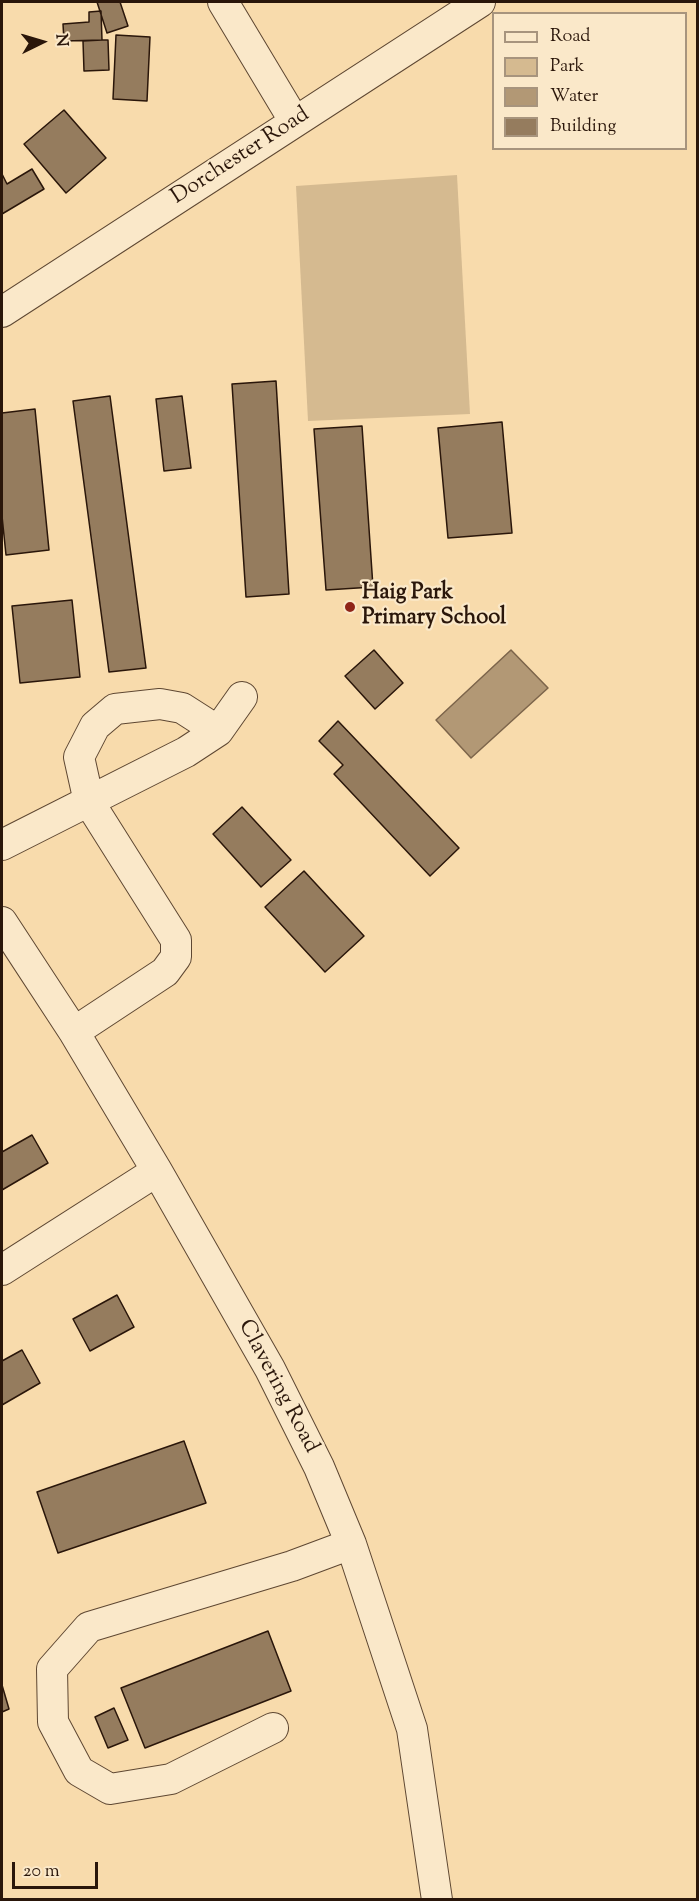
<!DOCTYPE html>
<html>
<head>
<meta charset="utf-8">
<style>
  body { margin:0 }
  #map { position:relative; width:699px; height:1901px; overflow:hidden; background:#f8dbac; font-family:"Sorts Mill Goudy",serif }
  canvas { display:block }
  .frame { position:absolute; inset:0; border:3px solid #2a160a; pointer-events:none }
  .legend { position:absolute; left:492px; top:12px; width:195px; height:138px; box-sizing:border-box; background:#fae8c9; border:2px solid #a7947d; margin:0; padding:8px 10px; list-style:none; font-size:18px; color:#2a160a }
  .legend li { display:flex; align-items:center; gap:12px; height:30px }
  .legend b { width:30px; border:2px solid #a7947d }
  .north { position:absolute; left:12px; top:12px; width:60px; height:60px; -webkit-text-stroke:4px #fae8c9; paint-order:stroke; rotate:85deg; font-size:16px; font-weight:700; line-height:24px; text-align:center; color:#2a160a }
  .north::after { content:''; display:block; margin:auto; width:21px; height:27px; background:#2a160a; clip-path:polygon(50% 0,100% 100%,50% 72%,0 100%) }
  .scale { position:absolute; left:12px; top:1862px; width:86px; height:27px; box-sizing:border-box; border:3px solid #2a160a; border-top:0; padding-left:8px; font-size:18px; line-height:21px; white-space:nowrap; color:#2a160a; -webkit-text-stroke:4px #fae8c9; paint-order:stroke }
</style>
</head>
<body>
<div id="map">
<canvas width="699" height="1901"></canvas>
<div class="frame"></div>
<ul class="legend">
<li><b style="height:8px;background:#fae8c9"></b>Road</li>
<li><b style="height:16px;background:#d5ba90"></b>Park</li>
<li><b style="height:16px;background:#b29875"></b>Water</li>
<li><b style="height:16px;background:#957c5e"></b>Building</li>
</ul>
<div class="north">N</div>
<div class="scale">20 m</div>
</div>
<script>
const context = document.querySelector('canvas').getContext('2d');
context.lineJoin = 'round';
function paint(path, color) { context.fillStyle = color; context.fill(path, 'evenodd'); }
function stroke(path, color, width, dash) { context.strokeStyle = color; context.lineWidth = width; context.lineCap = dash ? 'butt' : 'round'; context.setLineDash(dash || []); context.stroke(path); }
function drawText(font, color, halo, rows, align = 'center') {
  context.font = font + ' "Sorts Mill Goudy",serif'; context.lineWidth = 4.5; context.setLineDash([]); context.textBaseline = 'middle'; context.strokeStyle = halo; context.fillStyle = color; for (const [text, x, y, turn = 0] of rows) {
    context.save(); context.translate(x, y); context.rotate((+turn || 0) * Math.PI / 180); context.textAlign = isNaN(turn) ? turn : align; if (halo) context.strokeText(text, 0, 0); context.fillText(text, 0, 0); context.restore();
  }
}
paint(new Path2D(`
  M457,175L470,414L308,421L296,186Z`), '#d5ba90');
const water = new Path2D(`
  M511,650L548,688L471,758L436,720Z`);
paint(water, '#b29875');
stroke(water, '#7c644a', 1.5);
const building = new Path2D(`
  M97,2H120L128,26L107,33Z
  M101,11L102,40L64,41L63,24L89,22V12Z
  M116,35L150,37L147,101L113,99Z
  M102,40H108L109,70L84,71L83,41Z
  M64,110L106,158L66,193L24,144Z
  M32,169L44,189L2,214V174L7,184Z
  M276,381L289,594L246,597L232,384Z
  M110,396L146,668L109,672L73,401Z
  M182,396L191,468L164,471L156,399Z
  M35,409L49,550L6,555L2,516V413Z
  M502,422L512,533L448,538L438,428Z
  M362,426L373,587L326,590L314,429Z
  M72,600L80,677L20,683L12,606Z
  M374,650L403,683L375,709L345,676Z
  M338,721L459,848L430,876L334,774L343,765L319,741Z
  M242,807L291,860L261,887L213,834Z
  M304,871L364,936L325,972L265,907Z
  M32,1135L48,1163L2,1190V1152Z
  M117,1295L134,1327L90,1351L73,1319Z
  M22,1350L40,1383L2,1405V1361Z
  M184,1441L206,1503L58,1553L37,1492Z
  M268,1631L291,1691L145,1748L121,1688Z
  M2,1685L9,1709L2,1712Z
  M114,1708L128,1740L108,1748L95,1717Z`);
paint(building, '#957c5e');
stroke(building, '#2a160a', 1.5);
const minor = new Path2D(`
  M223,2L295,122
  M2,312L480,2
  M2,845L186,752L218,731L242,697
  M2,922L74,1032L157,1171L270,1369L319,1467L351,1544L412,1729L437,1900
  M74,1032L165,972L176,957V940L89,802L79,757L95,726L115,709L160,704L182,708L218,731
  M2,1270L157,1171
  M273,1728L171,1779L110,1789L79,1771L53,1722L52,1669L89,1627L292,1566L351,1544`);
stroke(minor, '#5e4732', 32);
stroke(minor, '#fae8c9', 30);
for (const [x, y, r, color] of [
  [350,607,6,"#8f2418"]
]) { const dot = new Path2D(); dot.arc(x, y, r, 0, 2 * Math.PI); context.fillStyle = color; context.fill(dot); stroke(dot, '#fae8c9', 2); }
drawText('22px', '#2a160a', '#fae8c9', [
  ["Dorchester Road",241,157,-33],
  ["Clavering Road",277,1387,62]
]);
drawText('bold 22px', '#2a160a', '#fae8c9', [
  ["Haig Park",362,594],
  ["Primary School",362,619]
], 'left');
</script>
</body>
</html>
